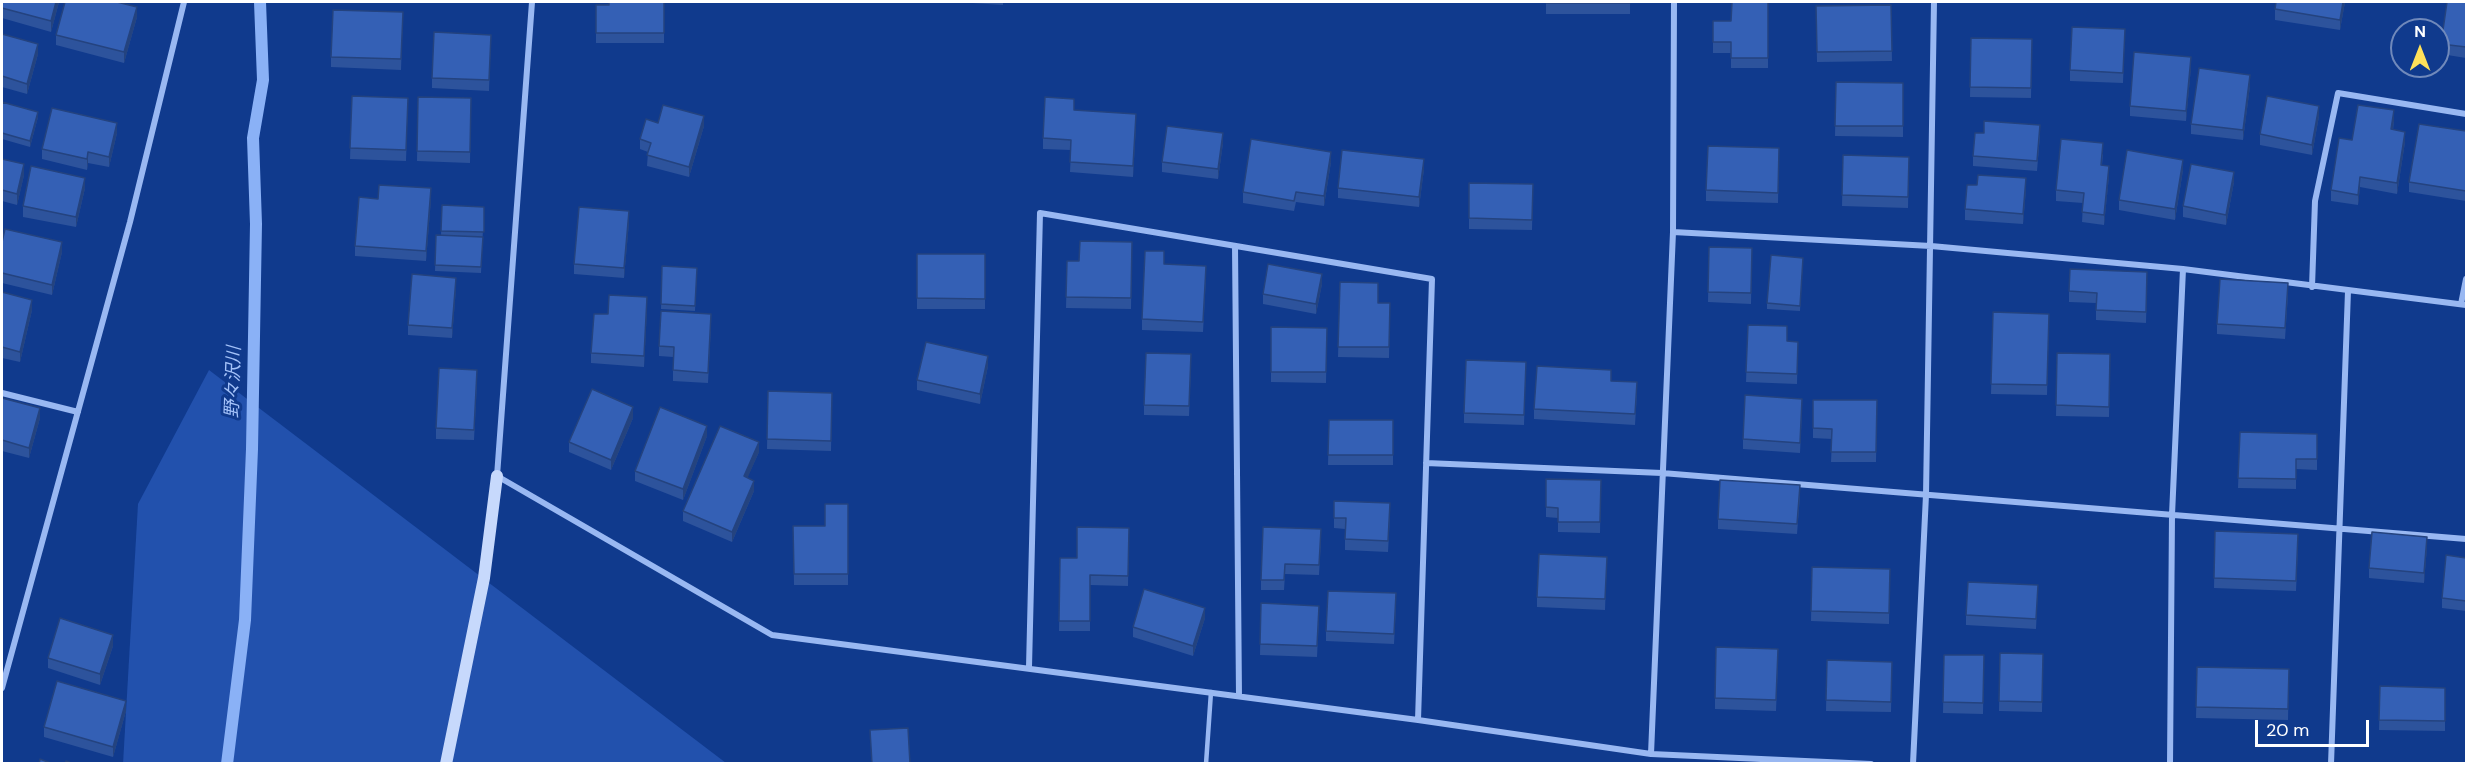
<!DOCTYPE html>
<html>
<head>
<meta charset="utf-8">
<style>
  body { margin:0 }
  #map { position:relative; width:2468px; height:765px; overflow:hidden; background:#103a8d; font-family:"DM Sans",sans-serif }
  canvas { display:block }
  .frame { position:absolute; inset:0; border:3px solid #fff; pointer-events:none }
  .north { position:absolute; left:2390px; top:18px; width:60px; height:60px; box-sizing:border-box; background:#103a8d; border:2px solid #7089bb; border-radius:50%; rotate:0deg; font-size:16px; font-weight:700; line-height:24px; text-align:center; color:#fff }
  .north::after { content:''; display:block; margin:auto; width:21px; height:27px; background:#ffe15a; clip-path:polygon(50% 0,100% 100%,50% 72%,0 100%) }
  .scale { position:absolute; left:2255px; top:720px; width:114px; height:27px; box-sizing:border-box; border:3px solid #fff; border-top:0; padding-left:8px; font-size:18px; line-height:21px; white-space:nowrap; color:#fff; -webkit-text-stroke:4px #103a8d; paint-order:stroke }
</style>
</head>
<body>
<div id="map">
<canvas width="2468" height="765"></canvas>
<div class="frame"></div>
<div class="north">N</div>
<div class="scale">20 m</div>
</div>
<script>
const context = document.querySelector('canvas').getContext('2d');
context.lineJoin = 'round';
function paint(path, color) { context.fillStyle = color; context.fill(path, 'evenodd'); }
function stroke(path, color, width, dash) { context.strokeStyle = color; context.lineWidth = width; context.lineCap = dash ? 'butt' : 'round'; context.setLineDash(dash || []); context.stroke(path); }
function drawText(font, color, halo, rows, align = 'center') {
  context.font = font + ' "DM Sans","Noto Sans JP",sans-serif'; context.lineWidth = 6; context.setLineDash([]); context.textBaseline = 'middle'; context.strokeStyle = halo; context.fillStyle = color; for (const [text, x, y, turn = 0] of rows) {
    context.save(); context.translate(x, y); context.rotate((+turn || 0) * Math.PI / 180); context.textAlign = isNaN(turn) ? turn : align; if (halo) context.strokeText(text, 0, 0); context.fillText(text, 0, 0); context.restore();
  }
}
paint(new Path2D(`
  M209,370L726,763L123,764L138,504Z`), '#2251ad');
stroke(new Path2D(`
  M227,764L245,620L252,449L256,224L253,138L263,80L260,2`), '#8ab1f6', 12);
stroke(new Path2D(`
  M1206,764L1211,692`), '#99b8f2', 4.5);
stroke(new Path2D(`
  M532,2L497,476L772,635L1418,720L1651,754L1871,764
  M1673,232L1931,246L2183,269L2466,305
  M1235,246L1239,696
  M2312,287L2315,201L2338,93L2466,114
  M2461,304L2466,279
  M2,393L78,412
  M1426,463L1662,473L2466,539
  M1029,667L1040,213L1432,279L1418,720
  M2,688L130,222L184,2
  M1651,754L1673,232L1674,2
  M1913,764L1926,495L1934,2
  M2170,764L2172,515L2183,269
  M2331,764L2348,291`), '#99b8f2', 6);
stroke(new Path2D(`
  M446,764L484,578L497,476`), '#c7d9fc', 12);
paint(new Path2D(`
  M2,2H59L51,32L2,18Z
  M664,2V43H596V5Z
  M957,2H1003V5Z
  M1546,2H1630V14H1546Z
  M1768,2V68H1731V53H1713V21H1731Z
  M2345,2L2340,30L2275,20V9Z
  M2466,2V58L2441,54V44Z
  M1891,5L1892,61L1817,62L1816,6Z
  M403,12L401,70L331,67V57Z
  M137,17L124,63L56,45V35Z
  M2125,29L2123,83L2070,81V70Z
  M2,34L38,54L27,94L2,87Z
  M491,35L489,91L432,88V78Z
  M1971,38L2032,39L2031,98L1970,97Z
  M2191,67L2186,121L2130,116V106Z
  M1836,82L1903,83V137L1835,136Z
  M2250,86L2243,140L2191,134V124Z
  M352,96L408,98L406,161L350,159Z
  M418,97L471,98L470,163L417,161Z
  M2,102L38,117L30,147L2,139Z
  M1074,110L1136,124L1133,177L1070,172L1071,150L1043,149V138Z
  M2319,116L2312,155L2260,145V134Z
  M2394,121L2393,130L2405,142L2397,194L2360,187L2358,205L2331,201V190L2352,140Z
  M658,123L704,126L689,177L647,166L648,152L640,149V139Z
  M2466,131V201L2409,192V182Z
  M117,133L109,167L88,163L87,170L42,159V149Z
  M2040,135L2037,171L1973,166V156Z
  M1223,143L1218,179L1162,172V162Z
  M1779,148L1778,203L1706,201V190Z
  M2103,154L2102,165L2109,176L2104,225L2082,222L2083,203L2056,201V190Z
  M1843,155L1909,157L1908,208L1842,206Z
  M2,159L24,175L17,205L2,201Z
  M1331,162L1324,206L1296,202L1294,211L1243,203V192Z
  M1424,169L1419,207L1338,198V188Z
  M2183,170L2175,220L2119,210V200Z
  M2234,182L2226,225L2183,217V206Z
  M1533,184L1532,230L1469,229V218Z
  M85,188L76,227L23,217V206Z
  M2026,189L2023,224L1965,220V209Z
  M378,199H431L426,261L355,256V246Z
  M442,205L484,207L481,273L435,271L436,235H441Z
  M629,222L624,278L574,274V264Z
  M2,242L62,252L52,295L2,283Z
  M1132,242L1131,309L1066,308L1067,261H1079Z
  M1709,247L1752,248L1751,304L1708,302Z
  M917,254H985V309H917Z
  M1803,258L1800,311L1767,309V303Z
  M1164,264L1206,276L1203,332L1142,330V319Z
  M662,266L697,268L695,311L661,309Z
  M1340,282L1378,303H1390L1389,358L1338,357Z
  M2147,283L2146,323L2096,320V303L2069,302V291Z
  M1322,284L1316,314L1263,304V294Z
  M456,288L452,338L408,335V325Z
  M2,292L32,310L20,362L2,358Z
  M2288,294L2285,339L2217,334V324Z
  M647,308L644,367L591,363V353L608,314Z
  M1993,312L2049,314L2047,395L1991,394Z
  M711,324L708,383L673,381V357L659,356V346Z
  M1748,325L1787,341L1798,342L1797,384L1746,382Z
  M1271,327L1327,328L1326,383L1271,382Z
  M2057,353L2110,354L2109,417L2056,416Z
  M1526,362L1524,425L1464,423V413Z
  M1191,365L1189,416L1144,415V405Z
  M988,366L980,404L917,390V380Z
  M477,381L474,440L436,439V428Z
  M1611,381L1637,392L1635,425L1534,419V409Z
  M768,391L832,393L831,451L767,449Z
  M2,398L40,418L29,458L2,451Z
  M1813,400H1877L1876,462H1831L1832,439L1813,438Z
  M1802,409L1800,453L1743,449V439Z
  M633,418L611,470L569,452V442Z
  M1329,420H1393V465H1328Z
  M2240,432L2317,434V470L2296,469V489L2238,488Z
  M707,436L683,500L635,481V471Z
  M759,452L747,478L754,491L732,542L683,521V511Z
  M1546,479L1601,480L1600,533L1558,532V518L1546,517Z
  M1800,495L1797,534L1718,529V519Z
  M848,504V585H794L793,526H825Z
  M1390,514L1388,552L1345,550V529L1334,528V518Z
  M1129,528L1128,586L1090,585V631H1059L1060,558H1077Z
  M2215,531L2298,545L2296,591L2214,588Z
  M1321,540L1319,575L1285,574L1284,590H1261V580Z
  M2427,547L2424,583L2369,578V568Z
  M1607,557L1605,610L1537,607V597Z
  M2466,558V611L2442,608V598Z
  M1812,567L1890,569L1889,624L1811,621Z
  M2038,585L2036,629L1966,625V615Z
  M1261,603L1319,616L1317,657L1260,655Z
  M1396,604L1394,644L1326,641V631Z
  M1205,618L1193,656L1133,637V627Z
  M113,646L100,685L48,668V658Z
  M2000,653L2043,654L2042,712L1999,711Z
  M1944,655H1984L1983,714L1943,713Z
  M1778,659L1776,711L1715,709V698Z
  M1827,660L1892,662L1891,712L1826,711Z
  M2197,667L2289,669L2288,720L2196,718Z
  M2380,686L2445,688V731L2379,730Z
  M126,711L113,757L44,737V727Z`), '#2d539c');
paint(new Path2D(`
  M56,2H59L51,32V21Z
  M2343,2H2345L2340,30V20Z
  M137,7V17L124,63V52Z
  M38,44V54L27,94V84Z
  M2191,57V67L2186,121V111Z
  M2250,75V86L2243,140V130Z
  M2319,106V116L2312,155V145Z
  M2394,110V121L2391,140V129Z
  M38,112V117L30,147V141Z
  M1136,114V124L1133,177V166Z
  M704,116V126L689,177V167Z
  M117,123V133L109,167V157Z
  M2405,132V142L2397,194V183Z
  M1223,133V143L1218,179V169Z
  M88,152V163L87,170V159Z
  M1331,152V162L1324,206V196Z
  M1424,159V169L1419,207V197Z
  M2183,160V170L2175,220V209Z
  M24,164V175L17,205V194Z
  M2109,166V176L2104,225V215Z
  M2234,172V182L2226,225V215Z
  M2360,177V187L2358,205V195Z
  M85,178V188L76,227V217Z
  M2026,178V189L2023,224V214Z
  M431,188V199L426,261V251Z
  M629,211V222L624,278V268Z
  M62,242V252L52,295V285Z
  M1322,274V284L1316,314V304Z
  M456,278V288L452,338V328Z
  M647,297V308L644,367V356Z
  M32,300V310L20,362V352Z
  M988,356V366L980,404V394Z
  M633,407V418L611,470V460Z
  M40,408V418L29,458V448Z
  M707,426V436L683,500V489Z
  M759,442V452L744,486V476Z
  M3,452V462L2,468V458Z
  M754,481V491L732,542V532Z
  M2427,537V547L2424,583V573Z
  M1205,608V618L1193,656V646Z
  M113,635V646L100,685V674Z
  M126,701V711L113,757V747Z`), '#24437f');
const building = new Path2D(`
  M2,2H56L51,21L2,8Z
  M65,2H117L137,7L124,52L56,35Z
  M609,2H664V33H596V5H609Z
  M1546,2H1630V3H1546Z
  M1732,2H1768V58H1731V42H1713V21H1731Z
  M2276,2H2343L2340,20L2275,9Z
  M2447,2H2466V47L2441,44Z
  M1891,5L1892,51L1817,52L1816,6Z
  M333,10L403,12L401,59L331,57Z
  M2072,27L2125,29L2123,73L2070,70Z
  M434,32L491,35L489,80L432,78Z
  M2,34L38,44L27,84L2,76Z
  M1971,38L2032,39L2031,88L1970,87Z
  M2134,52L2191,57L2186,111L2130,106Z
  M2199,68L2250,75L2243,130L2191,124Z
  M1836,82L1903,83V126H1835Z
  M352,96L408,98L406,150L350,148Z
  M2267,96L2319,106L2312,145L2260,134Z
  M418,97L471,98L470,152L417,151Z
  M1045,97L1074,99V110L1136,114L1133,166L1070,162L1071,140L1043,138Z
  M2,102L38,112L30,141L2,133Z
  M663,105L704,116L689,167L647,155L651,143L640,139L646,119L658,123Z
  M2358,105L2394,110L2391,129L2405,132L2397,183L2360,177L2358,195L2331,190L2339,138L2352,140Z
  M52,108L117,123L109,157L88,152L87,159L42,149Z
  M1984,121L2040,125L2037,161L1973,156L1975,133H1984Z
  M2419,124L2466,131V191L2409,182Z
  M1167,126L1223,133L1218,169L1162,162Z
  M1251,139L1331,152L1324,196L1296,192L1294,201L1243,192Z
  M2061,139L2103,143L2101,165L2109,166L2104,215L2082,212L2084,193L2056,190Z
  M1708,146L1779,148L1778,193L1706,190Z
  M1342,150L1424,159L1419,197L1338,188Z
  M2127,150L2183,160L2175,209L2119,200Z
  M1843,155L1909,157L1908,197L1842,195Z
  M2,159L24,164L17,194L2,190Z
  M2191,164L2234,172L2226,215L2183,206Z
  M31,166L85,178L76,217L23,206Z
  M1978,175L2026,178L2023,214L1965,209L1967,185H1977Z
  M1469,183L1533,184L1532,220L1469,218Z
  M379,185L431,188L426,251L355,246L359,197L378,199Z
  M442,205L484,207V232L441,231Z
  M579,207L629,211L624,268L574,264Z
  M5,229L62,242L52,285L2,273V242Z
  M436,235L483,237L481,267L435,265Z
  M1080,241L1132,242L1131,298L1066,297L1067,261H1079Z
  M1709,247L1752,248L1751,293L1708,292Z
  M1145,251H1164V264L1206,266L1203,322L1142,319Z
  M917,254H985V299L917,298Z
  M1771,255L1803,258L1800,306L1767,303Z
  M1268,264L1322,274L1316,304L1263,294Z
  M662,266L697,268L695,306L661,304Z
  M2070,269L2147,272L2146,312L2096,310L2097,293L2069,291Z
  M412,274L456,278L452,328L408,325Z
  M2220,279L2288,283L2285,328L2217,324Z
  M1340,282L1378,283V303H1390L1389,347H1338Z
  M2,292L32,300L20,352L2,347Z
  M609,295L647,297L644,356L591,353L594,314H608Z
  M661,311L711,314L708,373L673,370L674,347L659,346Z
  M1993,312L2049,314L2047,385L1991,384Z
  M1748,325L1787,326V341L1798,342L1797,374L1746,372Z
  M1271,327L1327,328L1326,372H1271Z
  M926,342L988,356L980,394L917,380Z
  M1146,353L1191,354L1189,406L1144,405Z
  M2057,353L2110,354L2109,407L2056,405Z
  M1466,360L1526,362L1524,415L1464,413Z
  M1537,366L1611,370V381L1637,382L1635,414L1534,409Z
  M439,368L477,370L474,430L436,428Z
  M592,389L633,407L611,460L569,442Z
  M768,391L832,393L831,441L767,439Z
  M1745,395L1802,399L1800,443L1743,439Z
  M2,398L40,408L29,448L2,440Z
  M1813,400H1877L1876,452H1831L1832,429L1813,428Z
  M660,407L707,426L683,489L635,471Z
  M1329,420H1393V455H1328Z
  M720,426L759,442L744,476L754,481L732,532L683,511Z
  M2240,432L2317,434V459H2296V479L2238,478Z
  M1546,479L1601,480L1600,522H1558V508L1546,507Z
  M1720,480L1800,485L1797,524L1718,519Z
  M1334,501L1390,503L1388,541L1345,539L1346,518H1334Z
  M825,504H848V574H794L793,526H825Z
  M1077,527L1129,528L1128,576L1090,575V621H1059L1060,558H1077Z
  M1263,527L1321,529L1319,565L1285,564L1284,580H1261Z
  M2215,531L2298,534L2296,581L2214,578Z
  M2372,532L2427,537L2424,573L2369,568Z
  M1539,554L1607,557L1605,599L1537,597Z
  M2446,555L2466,558V601L2442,598Z
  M1812,567L1890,569L1889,613L1811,611Z
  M1968,582L2038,585L2036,619L1966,615Z
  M1144,589L1205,608L1193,646L1133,627Z
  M1328,591L1396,593L1394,634L1326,631Z
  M1261,603L1319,606L1317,646L1260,644Z
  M60,618L113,635L100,674L48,658Z
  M1716,647L1778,649L1776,700L1715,698Z
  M2000,653L2043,654L2042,702L1999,701Z
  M1944,655H1984L1983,703L1943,702Z
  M1827,660L1892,662L1891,702L1826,700Z
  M2197,667L2289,669L2288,709L2196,707Z
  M57,681L126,701L113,747L44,727Z
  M2380,686L2445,688V721L2379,720Z
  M908,728L910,764H872L870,730Z
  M40,759L53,764H39Z
  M66,761L74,764H65Z`);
paint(building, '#3460b5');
stroke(building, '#24437f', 1.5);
drawText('italic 18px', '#a4c2f9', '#103a8d', [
  ["野々沢川",234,382,-88]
]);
</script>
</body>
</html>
